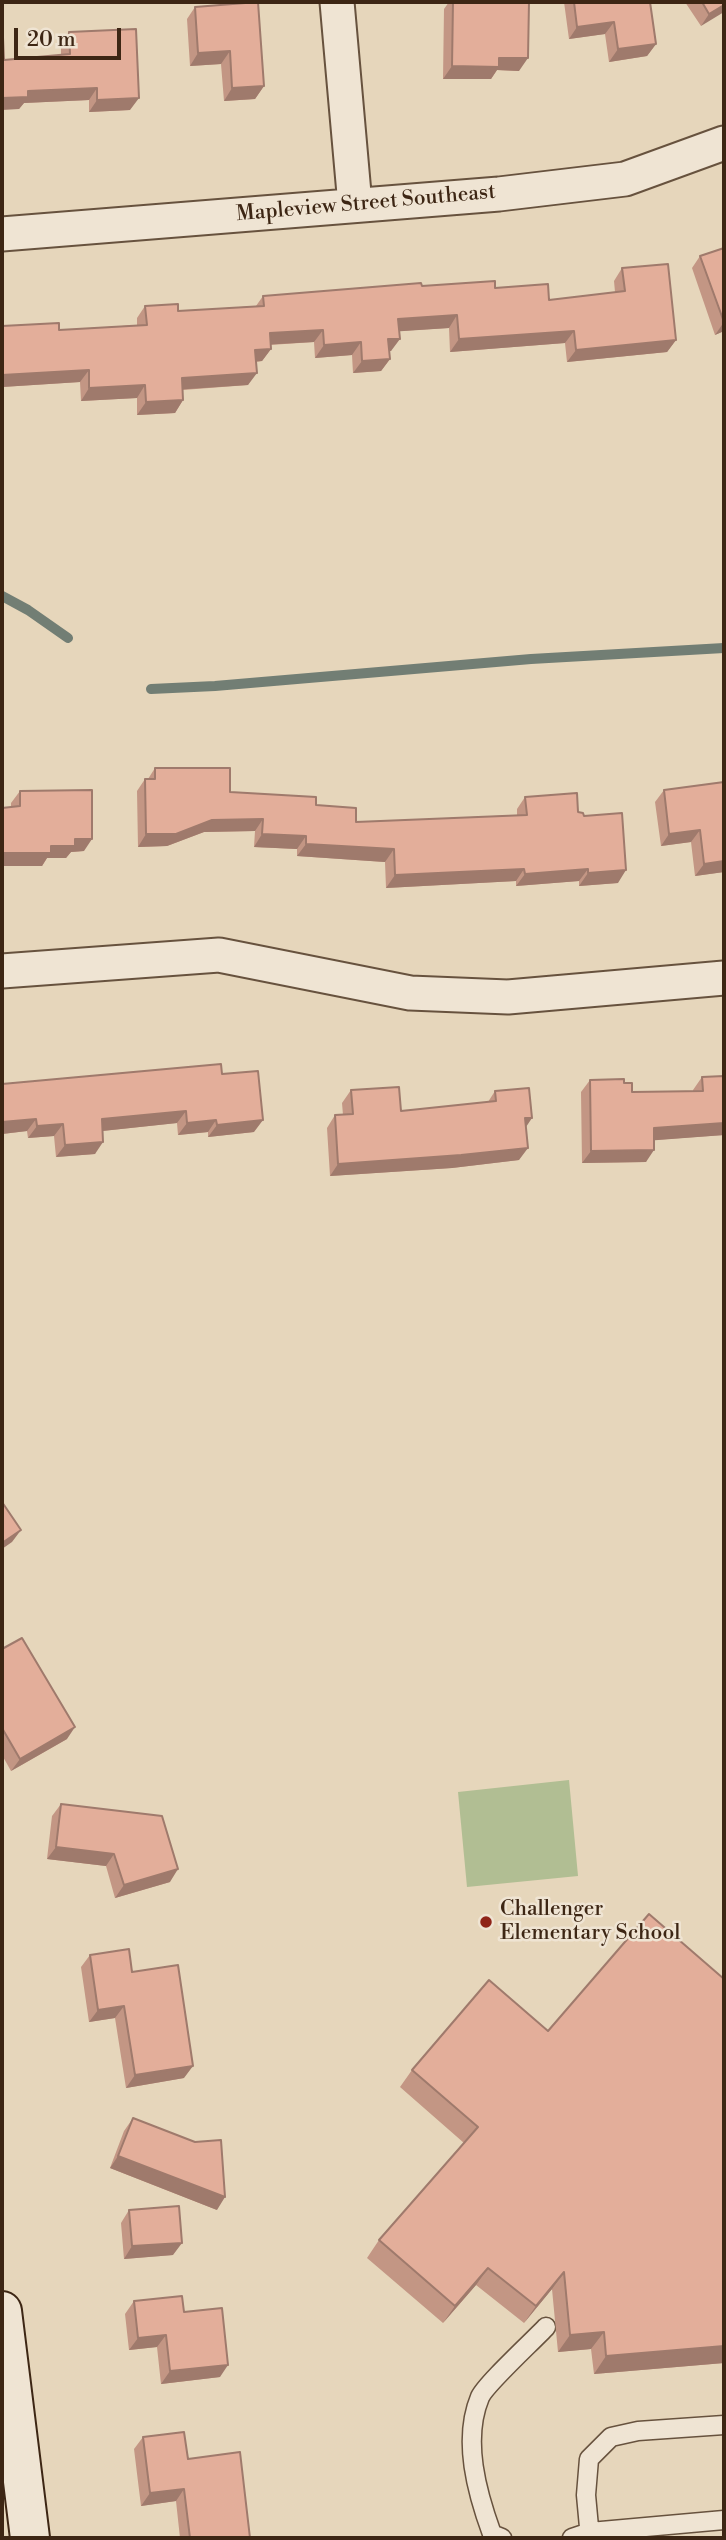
<!DOCTYPE html>
<html>
<head>
<meta charset="utf-8">
<style>
  body { margin:0 }
  #map { position:relative; width:726px; height:2540px; overflow:hidden; background:#e6d6bb; font-family:"Libre Bodoni",serif }
  canvas { display:block }
  .frame { position:absolute; inset:0; border:4px solid #3d2614; pointer-events:none }
  .scale { position:absolute; left:14px; top:28px; width:107px; height:32px; box-sizing:border-box; border:4px solid #3d2614; border-top:0; padding-left:9px; font-size:21px; line-height:24px; white-space:nowrap; color:#3d2614; -webkit-text-stroke:5px #efe4d3; paint-order:stroke }
</style>
</head>
<body>
<div id="map">
<canvas width="726" height="2540"></canvas>
<div class="frame"></div>
<div class="scale">20 m</div>
</div>
<script>
const context = document.querySelector('canvas').getContext('2d');
context.lineJoin = 'round';
function paint(path, color) { context.fillStyle = color; context.fill(path, 'evenodd'); }
function stroke(path, color, width, dash) { context.strokeStyle = color; context.lineWidth = width; context.lineCap = dash ? 'butt' : 'round'; context.setLineDash(dash || []); context.stroke(path); }
function drawText(font, color, halo, rows, align = 'center') {
  context.font = font + ' "Libre Bodoni",serif'; context.lineWidth = 5; context.setLineDash([]); context.textBaseline = 'middle'; context.strokeStyle = halo; context.fillStyle = color; for (const [text, x, y, turn = 0] of rows) {
    context.save(); context.translate(x, y); context.rotate((+turn || 0) * Math.PI / 180); context.textAlign = isNaN(turn) ? turn : align; if (halo) context.strokeText(text, 0, 0); context.fillText(text, 0, 0); context.restore();
  }
}
paint(new Path2D(`
  M569,1780L578,1876L467,1887L458,1792Z`), '#b1be93');
stroke(new Path2D(`
  M2,596L28,610L68,638
  M151,689L215,686L531,659L724,648`), '#727e74', 10);
const lane = new Path2D(`
  M502,2538L492,2534C477,2493 462,2440 480,2397C486,2384 533,2341 546,2327
  M572,2538L590,2532L724,2520
  M590,2538L586,2495L589,2459L611,2437L638,2431L724,2425`);
const street = new Path2D(`
  M337,2L355,205
  M2,234L499,194L625,179L724,143
  M2,971L219,955L410,993L508,997L724,978`);
const secondary = new Path2D(`
  M2,2311L30,2538`);
stroke(lane, '#67523e', 21);
stroke(street, '#67523e', 37);
stroke(secondary, '#3d2614', 42);
stroke(lane, '#efe4d3', 18);
stroke(street, '#efe4d3', 33);
stroke(secondary, '#efe4d3', 38);
paint(new Path2D(`
  M449,2H529L519,71L497,70L491,79H443L444,9Z
  M564,2H650L656,44L647,56L609,62L605,34L569,39Z
  M685,2H724L701,26Z
  M195,7L264,86L255,99L224,101L221,64L190,66L187,19Z
  M69,32L130,110L89,112V100L24,103L19,109L4,60L61,55V44Z
  M724,248V331L715,335L692,268L700,256Z
  M622,268L676,340L667,352L567,362L565,343L450,352L449,328L399,331L391,351H389L390,359L381,371L353,373L352,355L315,358L314,342L270,345L271,349L262,361L256,362L248,385L183,390V400L175,413L137,415V398L81,401L80,382L2,387V326L59,330L137,325V318L145,306L178,311L256,306L263,296L422,286L495,288L549,300L615,292L614,281Z
  M155,768L230,792L316,805L356,822L517,815V809L525,797L578,812L584,816L618,883L579,886V881L516,886V881L386,888L385,862L297,856V849L254,847L255,831L204,832L167,846L138,847L137,791L145,779H148Z
  M724,782V872L695,876L691,842L661,846L655,802L664,790Z
  M20,791L84,851L71,852L66,858H47L42,866L11,807V803Z
  M222,1074L254,1132L208,1137V1132L178,1135L177,1123L102,1131L95,1154L56,1157L54,1136L28,1138L27,1131L2,1134V1084Z
  M724,1076V1135L654,1140L646,1162L582,1163L581,1092L590,1080L624,1083L632,1092L693,1091V1090L702,1077Z
  M351,1090L401,1111L488,1102L495,1091L525,1127L519,1160L452,1168L330,1176L327,1128L335,1115H343L342,1103Z
  M2,1649L67,1739L11,1771L2,1755Z
  M61,1804L170,1882L115,1898L106,1866L47,1859L52,1816Z
  M90,1955L132,1972L184,2078L126,2088L115,2018L89,2022L81,1967Z
  M724,1979V2363L594,2374L591,2349L558,2352L552,2289L524,2323L476,2285L443,2323L367,2258L379,2240L464,2143L400,2087L412,2070Z
  M133,2118L217,2210L110,2168L124,2131Z
  M129,2210L173,2255L124,2259L121,2223Z
  M134,2301L184,2312L220,2377L161,2384L157,2347L129,2350L125,2314Z
  M143,2437L188,2459L250,2538H180L176,2501L141,2506L134,2449Z`), '#c39684');
paint(new Path2D(`
  M724,5V12L701,26L709,14Z
  M614,22L605,34L569,39L577,27Z
  M656,44L647,56L609,62L618,49Z
  M230,51L221,64L190,66L198,53Z
  M499,58H528L519,71L497,70L491,79H443L452,66Z
  M264,86L255,99L224,101L232,88Z
  M97,88L89,100L24,103L19,109L2,110V98L28,91Z
  M139,98L130,110L89,112L97,100Z
  M457,315L449,328L389,332L398,319Z
  M724,322V331L715,335Z
  M323,330L314,342L261,345L270,333Z
  M574,331L565,343L450,352L459,339Z
  M388,339H400L391,351L380,352Z
  M676,340L667,352L567,362L576,350Z
  M361,342L352,355L315,358L324,345Z
  M271,349L262,361L247,362L255,350Z
  M390,359L381,371L353,373L362,361Z
  M89,370L80,382L2,387V375Z
  M257,373L248,385L173,390L182,378Z
  M145,385L137,398L81,401L89,388Z
  M183,400L175,413L137,415L146,402Z
  M263,819L255,831L204,832L167,846L138,847L146,834L212,820Z
  M700,830L691,842L661,846L669,834Z
  M262,834L306,836L297,849L254,847Z
  M75,839H92L84,851L71,852L66,858H47L42,866H2V853L51,846Z
  M306,844L394,849L385,862L297,856Z
  M724,861V872L695,876L704,864Z
  M524,869L516,881L386,888L395,875Z
  M588,869L579,881L516,886L525,874Z
  M626,870L618,883L579,886L588,873Z
  M186,1111L177,1123L93,1132L102,1119Z
  M525,1118H532L524,1130Z
  M36,1119L27,1131L2,1134V1122Z
  M216,1120L208,1132L178,1135L187,1123Z
  M263,1120L254,1132L208,1137L217,1125Z
  M724,1123V1135L645,1141L654,1128Z
  M63,1124L54,1136L28,1138L37,1126Z
  M103,1142L95,1154L56,1157L65,1145Z
  M528,1148L519,1160L452,1168L330,1176L338,1164Z
  M654,1150L646,1162L582,1163L591,1151Z
  M21,1530L12,1542L2,1549V1543Z
  M75,1727L67,1739L11,1771L20,1759Z
  M56,1847L114,1854L106,1866L47,1859Z
  M178,1869L170,1882L115,1898L124,1885Z
  M124,2006L115,2018L89,2022L98,2010Z
  M193,2066L184,2078L126,2088L135,2075Z
  M118,2156L225,2197L217,2210L110,2168Z
  M182,2243L173,2255L124,2259L132,2246Z
  M488,2268L476,2285L443,2323L455,2306Z
  M564,2272L552,2289L524,2323L536,2306Z
  M604,2332L591,2349L558,2352L570,2335Z
  M166,2335L157,2347L129,2350L138,2338Z
  M724,2346V2363L594,2374L606,2356Z
  M228,2365L220,2377L161,2384L170,2371Z
  M184,2489L176,2501L141,2506L150,2493Z`), '#9f7a6c');
const building = new Path2D(`
  M258,2L264,86L232,88L230,51L198,53L195,7Z
  M453,2H529L528,58H499V67L452,66Z
  M574,2H650L656,44L618,49L614,22L577,27Z
  M702,2H724V5L709,14Z
  M2,15L4,60L70,54L69,32L136,29L139,98L97,100V88L28,91V97L2,98Z
  M724,248V322L700,256Z
  M668,264L676,340L576,350L574,331L459,339L457,315L398,319L400,339H388L390,359L362,361L361,342L324,345L323,330L270,333L271,349L255,350L257,373L182,378L183,400L146,402L145,385L89,388V370L2,375V326L59,323V330L147,325L145,306L178,304V311L264,306L263,296L421,283L422,286L495,281V288L548,284L549,300L625,291L622,268Z
  M155,768H230V792L316,797V805L356,808V822L527,815L525,797L577,793L578,812L583,813L584,816L622,813L626,870L588,873V869L525,874L524,869L395,875L394,849L306,844V836L262,834L263,819L212,820L176,834H146L145,779H155Z
  M724,782V861L704,864L700,830L669,834L664,790Z
  M92,790V839H75V846H51V853H2V808L20,806V791Z
  M221,1064L222,1074L258,1071L263,1120L217,1125L216,1120L187,1123L186,1111L102,1119L103,1142L65,1145L63,1124L37,1126L36,1119L2,1122V1084Z
  M724,1076V1123L654,1128V1150L591,1151L590,1080L624,1079V1083H632V1092L703,1091L702,1077Z
  M399,1087L401,1111L496,1101L495,1091L529,1088L532,1118H525L528,1148L461,1155L338,1164L335,1115L353,1114L351,1090Z
  M2,1502L21,1530L2,1543Z
  M22,1638L75,1727L20,1759L2,1728V1649Z
  M61,1804L162,1816L178,1869L124,1885L114,1854L56,1847Z
  M649,1914L724,1979V2346L606,2356L604,2332L570,2335L564,2272L536,2306L488,2268L455,2306L379,2240L478,2127L412,2070L489,1980L548,2031Z
  M129,1949L132,1972L178,1965L193,2066L135,2075L124,2006L98,2010L90,1955Z
  M133,2118L195,2142L221,2140L225,2197L118,2156Z
  M179,2206L182,2243L132,2246L129,2210Z
  M182,2296L184,2312L222,2308L228,2365L170,2371L166,2335L138,2338L134,2301Z
  M184,2432L188,2459L240,2452L250,2538H190L184,2489L150,2493L143,2437Z`);
paint(building, '#e3ae9a');
stroke(building, '#9f7a6c', 2);
for (const [x, y, r, color] of [
  [486,1922,7,"#8f2418"]
]) { const dot = new Path2D(); dot.arc(x, y, r, 0, 2 * Math.PI); context.fillStyle = color; context.fill(dot); stroke(dot, '#efe4d3', 2.5); }
drawText('21px', '#3d2614', '#efe4d3', [
  ["Mapleview Street Southeast",366,204,-5]
]);
drawText('21px', '#3d2614', '#efe4d3', [
  ["Challenger",500,1910],
  ["Elementary School",500,1934]
], 'left');
</script>
</body>
</html>
